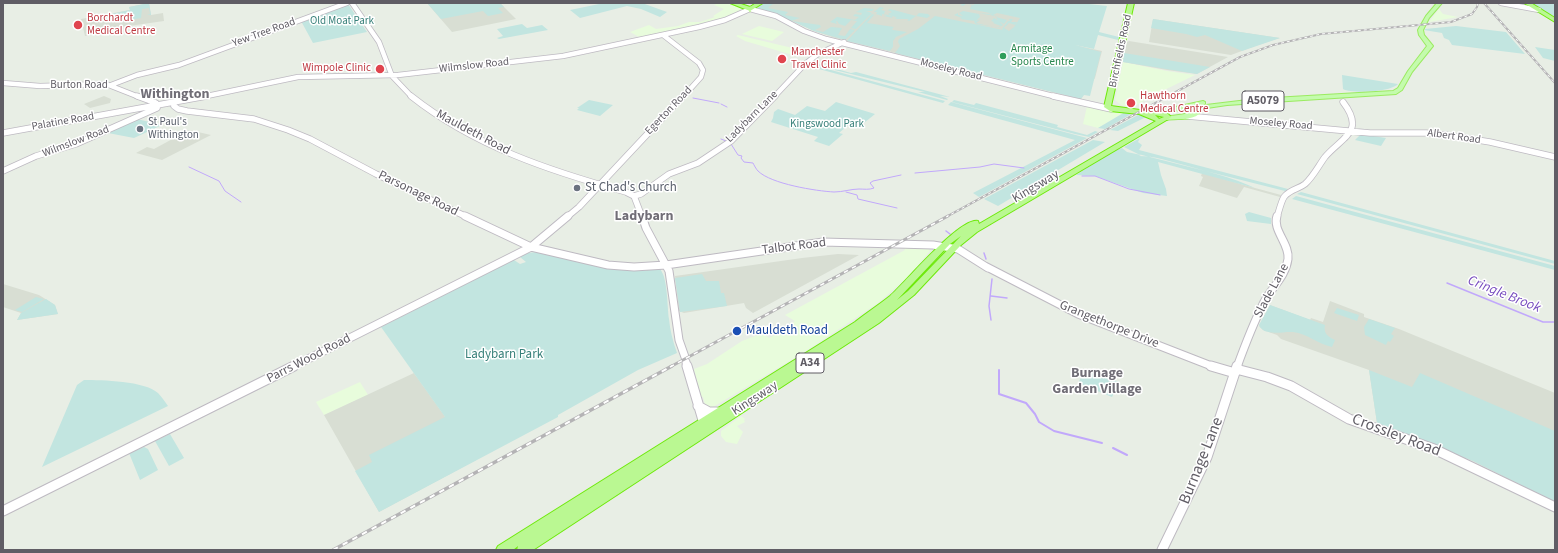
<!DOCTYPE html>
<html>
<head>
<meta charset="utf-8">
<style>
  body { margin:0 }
  #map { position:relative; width:1558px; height:553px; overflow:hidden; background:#e8eee5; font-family:"Source Sans 3",sans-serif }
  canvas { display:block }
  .frame { position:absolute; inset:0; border:4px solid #605d65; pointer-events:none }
</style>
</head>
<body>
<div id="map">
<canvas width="1558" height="553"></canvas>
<div class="frame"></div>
</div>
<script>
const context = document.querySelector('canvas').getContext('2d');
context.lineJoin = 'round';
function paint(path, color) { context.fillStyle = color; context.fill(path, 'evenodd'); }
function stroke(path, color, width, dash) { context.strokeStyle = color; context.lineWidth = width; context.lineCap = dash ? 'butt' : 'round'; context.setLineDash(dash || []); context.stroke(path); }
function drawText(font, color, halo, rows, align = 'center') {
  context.font = font + ' "Source Sans 3",sans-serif'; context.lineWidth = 3; context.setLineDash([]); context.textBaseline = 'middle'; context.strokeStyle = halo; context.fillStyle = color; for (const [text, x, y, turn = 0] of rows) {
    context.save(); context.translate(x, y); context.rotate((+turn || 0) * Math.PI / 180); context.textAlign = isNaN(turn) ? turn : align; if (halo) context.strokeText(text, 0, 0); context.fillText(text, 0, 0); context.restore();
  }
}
paint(new Path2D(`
  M719,3H730L745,9L729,17L660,34L641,38L630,32L649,25L656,29L678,26L689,22H700L715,17L713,16L724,9L714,5Z
  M1439,9L1443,14L1458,17L1429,22Z
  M759,26L763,27L784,32L772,41L742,34Z
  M738,35L805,51L796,56L745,41L736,36Z
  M1123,62L1167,71L1195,75L1150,97L1132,108L1121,105L1115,100Z
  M1087,106L1125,112L1098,128L1083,124Z
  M903,247L928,248L930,251L909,276L878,303L803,353L713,407H709L705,404L703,397H701L694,369L707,364L742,341L763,333L769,338L780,332L795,321L785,315L905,250Z
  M360,382L368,395L324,415L316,402Z
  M741,416L745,419L744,420L745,422L737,426L743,432L737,444L726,442L721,436V431Z`), '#e8fcdc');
paint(new Path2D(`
  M149,3L151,15L163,13L164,21L115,28L114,31L85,36L81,19L130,10L129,7Z
  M427,3H500L516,19L452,32Z
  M765,3H977L1022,17L1013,32L1102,51L1095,78L1081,99L835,38L814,31L777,14L757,8Z
  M1153,19L1280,38L1258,45L1231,55L1149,42Z
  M1129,41L1228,57L1197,74L1167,70L1123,62L1127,42Z
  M104,96L111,99L110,103L90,108L84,104Z
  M189,130L211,135L162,160L136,153L147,147L154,149Z
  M1202,173L1255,188L1281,195L1280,197L1244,187L1237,198L1199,186L1203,177L1201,176Z
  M838,254L859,255L753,313L746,308L744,303L684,313L679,311L675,276L802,258Z
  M3,284L39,295L55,305L58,314L17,320L21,313L3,307Z
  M1330,301L1364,314V317L1399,329L1555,393V502L1473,461L1377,423L1369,370L1281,339L1277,335L1263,330L1259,326L1270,305L1310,320L1311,318L1323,322Z
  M414,373L476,460L379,512L324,415Z`), '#d8ded3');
paint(new Path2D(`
  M149,3L151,15H147L150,14L149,8L142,9L141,18L117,22L101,16L130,10L129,7Z
  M427,3H500L504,7L498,8L503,13L488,16L483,11L441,19Z
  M604,3H642L667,12L660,17L641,9L627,6L580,18L570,10Z
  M765,3H774L768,8L788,12L785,15L800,18L791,21L757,8Z
  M964,3L973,5L976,3H1080L1107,6L1099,32L1119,37L1118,40L1098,35L1094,49L1075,45L1101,52L1090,96L1084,95L1081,99L895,53L900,46L898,42L899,39L918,29L935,16L1003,30L1002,29L1008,21H1010L1009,19H1013L1011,22H1017L1015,25L1009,23L1004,28L1009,31L1014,27L1020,18L997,13L993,15L999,17L990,15L993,12L989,15L979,13L989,14L990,13L970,9L972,4H966L963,6L960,5Z
  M1531,3H1555V17Z
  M348,4L367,32L313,43L301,21Z
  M880,7L884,8L881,10L885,11L884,14L892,16L888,14L892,12L888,10L890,9L916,16L919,13L928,14L930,16L927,18L916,16L909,21L907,20L909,19H894L897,18L893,16L891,18H893L884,16L887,15L882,14V16L876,14L877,12H874Z
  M864,8L874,9L872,11H866L872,13L856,29L851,28L857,21L851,20L845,26L839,24L837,21L839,18L836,22L837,24L830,22L837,17L855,20L859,17L853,16L855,14L861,15L862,13L856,12Z
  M963,11L979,14L980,17L976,21L981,19L976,23L997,28L1001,26L993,23L994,22L991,21L994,18L998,20L996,17L1007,20L1004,24L999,21L1003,25L998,28L976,24L974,22L975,21L960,19L962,18L954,15L958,13V15L963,16L959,13Z
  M872,14L878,16L874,15L867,23L894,27L892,29L893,30L907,32L896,37L893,41V47L890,51L847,41Z
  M1153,19L1280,38L1242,51L1205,35L1197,37L1186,34L1151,28Z
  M792,21L820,25L821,27L815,30L823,32L831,27L842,28L838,35L845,36L850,29L855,30L845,40L814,31Z
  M522,24L527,28L542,25L548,30L499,39L497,38L503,36L497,29Z
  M1456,26L1506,32L1525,54L1452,45L1449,40L1444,38L1442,33L1424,30L1425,29Z
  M1535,47L1555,50V61L1543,58Z
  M1124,53L1210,67L1197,74L1123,62Z
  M812,62L851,73L856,72L950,97L940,96L948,99L947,100L918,92H925L810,64Z
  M809,64L945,101L943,103L808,66Z
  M1342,75L1398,84C1391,92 1352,94 1343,89Z
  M589,100L613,105L600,116L577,110L579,108H577Z
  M954,100L974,105L976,103L1058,125L1057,127L1087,135L1095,131L1098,132L1089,137L1075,134L952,102Z
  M836,102L875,114L864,123L854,120L839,133L843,134L829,146L814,141L818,137L771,122L773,118L774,112L778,109L795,115L807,106L825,111Z
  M951,102L1087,138L979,197L973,193L1075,140L948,105Z
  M1125,112L1133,113L1105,129L1098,128Z
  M1140,114L1146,117L1118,131L1110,130Z
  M137,119L162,125L134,138L108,133Z
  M1361,134L1386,138L1381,146L1355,140Z
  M1140,138L1138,142L1142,145L1139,150L1288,189L1285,191L1138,154L1124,147Z
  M1093,140L1105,142L998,206L984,199Z
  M1122,148L1127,152L1141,155L1139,156C1154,156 1169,161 1184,165C1208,172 1232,177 1255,188C1222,179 1190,171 1158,162L1161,175L1166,189L1167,196L1143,193L1095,176L1076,175L1113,151Z
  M1301,192L1555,261V264L1297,194Z
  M1296,196L1555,266V270L1292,199Z
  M1249,212L1271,218V224L1247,221L1245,214Z
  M536,252L609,268L635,271L660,269C668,278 667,306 669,319C670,330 673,342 677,353L638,370L558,415V417L379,512L355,471L372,462L369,455L445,417L381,327L514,260L520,264L526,262L520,257L528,253Z
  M702,274L706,281H719L721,293H724L727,306L680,312L675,278Z
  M36,297L44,299L22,312L15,310Z
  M46,299L55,305L58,314L17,320L21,313Z
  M1270,305L1325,325C1323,333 1328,337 1335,340L1332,347C1318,344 1308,334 1293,332C1283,331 1264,337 1259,325Z
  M1337,308L1359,315L1357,321L1334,313Z
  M1369,319L1395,328L1391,334L1394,336L1390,342L1388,341L1386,345L1365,335L1364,327Z
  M1086,369L1119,382L1112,397L1078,383Z
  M1369,370L1412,387L1420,373L1555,431V502L1473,461L1377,423Z
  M84,380C102,380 145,381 158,393C162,397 165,402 168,406L42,467L77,385Z
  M170,434L184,458L169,466L155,441Z
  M144,447L148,449L158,470L140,480L129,453Z`), '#c2e5e0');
stroke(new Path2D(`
  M693,98L719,103
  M721,104L727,107
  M721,139L726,141
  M731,144L738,155L742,156L741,158L744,162L753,163C754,165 756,169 758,171C771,184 816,191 834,192C843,192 851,189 859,189C864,189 869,190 874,188L870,183L873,181L901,175
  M189,167L219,181L225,191L241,202
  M915,173L980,167L994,164L1024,168
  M1082,176H1095L1129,189L1160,195
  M846,192L857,195L858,199L897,208`), '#c1a8fb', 1);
stroke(new Path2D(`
  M946,231L950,234
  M984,253L986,259
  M1447,283L1543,322H1555
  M991,296L1007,298
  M991,320L989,306L992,279`), '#c1a8fb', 1.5);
stroke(new Path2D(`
  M999,370V394L1026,403L1035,414L1039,422L1054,431L1102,443
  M1113,448L1127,455`), '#c1a8fb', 2);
const secondaryFar3 = new Path2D(`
  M352,3L379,42L392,76L412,97
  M1501,3L1539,10
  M663,35L699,63L703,70L701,77L683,97
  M3,83L40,86L106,84L139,97
  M111,85L137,75L179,65L347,3
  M202,97L298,77L398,75L563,56L699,27L725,20L750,9L776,16L804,31L826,39L1057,97
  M774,97L805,64L818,54L844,42`);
const secondaryFar2 = new Path2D(`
  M137,96L156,103L158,106
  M411,96C474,146 550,171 626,192L634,196L642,217
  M1053,96L1111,109
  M174,106L178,109L187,111L254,119L288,130L310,139L376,174L467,217
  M1187,116L1370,133H1426L1446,135L1490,142L1555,157
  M3,133L207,96
  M3,171L36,156L76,144L157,108
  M634,196L641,194L669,174L698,163L731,141L775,96
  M567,217L579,207L683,96
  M1277,217C1279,211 1281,202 1284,197C1290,189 1299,189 1305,184C1313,177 1319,165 1325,157C1342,137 1366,132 1343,102`);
const secondaryFar1 = new Path2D(`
  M465,216L531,247L608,265L634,267L666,265L823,242L933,245L958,249L988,268
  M642,216L646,228L669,271L679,340L685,357
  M985,266L1078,314L1214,367
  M686,362L687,367
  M292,367L531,247L568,216
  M1237,367C1245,345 1254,322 1264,302C1272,287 1286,276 1288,259C1290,244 1272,230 1277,216`);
const secondary = new Path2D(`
  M687,366L705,427
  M1211,366L1235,373
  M1236,369L1267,377L1291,386L1349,419L1434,449L1555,507
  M698,406L709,412H718
  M3,511L294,366
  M1162,550L1207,457L1237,366`);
const primary = new Path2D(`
  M1437,3H1442L1429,18L1423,30L1424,35L1433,46L1412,72L1402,90L1396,94L1227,105L1207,108L1198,112L1199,114C1191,121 1177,118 1167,120L1164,118L1165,117L1192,113L1191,112L1179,110L1157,115L1154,113L1157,111L1203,101L1205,102V104L1189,108L1195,109L1206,105L1256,99L1393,91L1398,88L1408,71L1427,46L1419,35L1418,30L1426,16Z`);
const highway = new Path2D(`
  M730,3H738L750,7L756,3H763L750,11Z
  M1128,3H1134L1111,106L1140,110L1149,113L1160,111L1167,113L1171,117L1170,118L977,232L961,245L914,295L879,323L533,550H517L518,546L513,550H496L498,546L855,322C866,313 879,305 890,296C905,283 960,217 978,221L979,224L1156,121L1139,114L1110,111L1104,107ZM1155,115L1164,117L1159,119ZM961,236L908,291L897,300L950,244Z
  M1524,3H1531L1555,18V22Z`);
stroke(secondaryFar3, '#bebac2', 6);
stroke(secondaryFar2, '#bebac2', 7);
stroke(secondaryFar1, '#bebac2', 9);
stroke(secondary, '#bebac2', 11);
stroke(primary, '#9beb61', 2);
stroke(highway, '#6ee90a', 2);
stroke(secondaryFar3, '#fff', 4.5);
stroke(secondaryFar2, '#fff', 5.5);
stroke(secondaryFar1, '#fff', 7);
stroke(secondary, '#fff', 9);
paint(primary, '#c4fbad');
paint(highway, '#baf892');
const railFar2 = new Path2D(`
  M1484,3L1555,83
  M946,217L1240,57L1273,45L1321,34L1451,22L1472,14L1477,7L1478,3`);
const railFar1 = new Path2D(`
  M670,367L948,216`);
const rail = new Path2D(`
  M333,550L672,366`);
stroke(railFar2, '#b4b3b5', 2);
stroke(railFar1, '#b4b3b5', 3);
stroke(rail, '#b4b3b5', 3.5);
stroke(railFar2, '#fff', 1, [3]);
stroke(railFar1, '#fff', 1.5, [4.5]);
stroke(rail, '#fff', 2, [5.5]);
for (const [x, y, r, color] of [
  [78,25,5,"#e0444e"],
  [1003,56,4,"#2e9e5b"],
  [782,59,5,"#e0444e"],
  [380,69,5,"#e0444e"],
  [1131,103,5,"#e0444e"],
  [140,129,4,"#6b7280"],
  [577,188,4,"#6b7280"],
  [737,331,5,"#1a4fb4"]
]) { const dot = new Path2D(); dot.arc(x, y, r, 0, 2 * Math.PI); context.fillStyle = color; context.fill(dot); stroke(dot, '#fff', 1.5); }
drawText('11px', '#be3a42', '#fff', [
  ["Borchardt",87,19],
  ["Medical Centre",87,32],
  ["Manchester",791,53],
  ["Travel Clinic",791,66],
  ["Wimpole Clinic",371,69,"right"],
  ["Hawthorn",1140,97],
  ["Medical Centre",1140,110]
], 'left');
drawText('11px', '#38807a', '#fff', [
  ["Old Moat Park",342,22],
  ["Kingswood Park",827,125]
]);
drawText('11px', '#605d65', '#fff', [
  ["Yew Tree Road",264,33,-20],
  ["Birchfields Road",1121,51,-78],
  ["Wilmslow Road",474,66,-6],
  ["Moseley Road",951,70,14],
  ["Burton Road",79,86],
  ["Egerton Road",669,111,-46],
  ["Ladybarn Lane",752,117,-45],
  ["Palatine Road",63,122,-10],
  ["Moseley Road",1281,124,5],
  ["Albert Road",1454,137,8],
  ["Wilmslow Road",76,142,-21]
]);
drawText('11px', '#27864d', '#fff', [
  ["Armitage",1011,50],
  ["Sports Centre",1011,63]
], 'left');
drawText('11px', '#5b616d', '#fff', [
  ["St Paul's",148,123],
  ["Withington",148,136]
], 'left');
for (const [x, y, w] of [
  [1263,101,42],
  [810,363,28]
]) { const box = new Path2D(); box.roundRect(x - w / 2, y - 10, w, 20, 3); context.fillStyle = '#fff'; context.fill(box); stroke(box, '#605d65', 1); }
drawText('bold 12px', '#605d65', null, [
  ["A5079",1263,101],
  ["A34",810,363]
]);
drawText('13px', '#605d65', '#fff', [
  ["Mauldeth Road",473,133,28],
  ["Kingsway",1036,187,-31],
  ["Parsonage Road",418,194,26],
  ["Talbot Road",794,247,-7],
  ["Slade Lane",1272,291,-62],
  ["Grangethorpe Drive",1109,325,22],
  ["Parrs Wood Road",309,359,-27],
  ["Kingsway",755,399,-33]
]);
drawText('13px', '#5b616d', '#fff', [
  ["St Chad's Church",585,188]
], 'left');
drawText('13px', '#164399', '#fff', [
  ["Mauldeth Road",746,331]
], 'left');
drawText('13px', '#38807a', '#fff', [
  ["Ladybarn Park",504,355]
]);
drawText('bold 14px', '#716e77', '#fff', [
  ["Withington",175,95]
]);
drawText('bold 14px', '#716e77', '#fff', [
  ["Ladybarn",644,217],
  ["Burnage",1097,374],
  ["Garden Village",1097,390]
]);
drawText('italic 14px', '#764bbe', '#fff', [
  ["Cringle Brook",1504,295,22]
]);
drawText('16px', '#605d65', '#fff', [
  ["Crossley Road",1396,436,21],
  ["Burnage Lane",1202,461,-68]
]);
</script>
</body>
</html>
